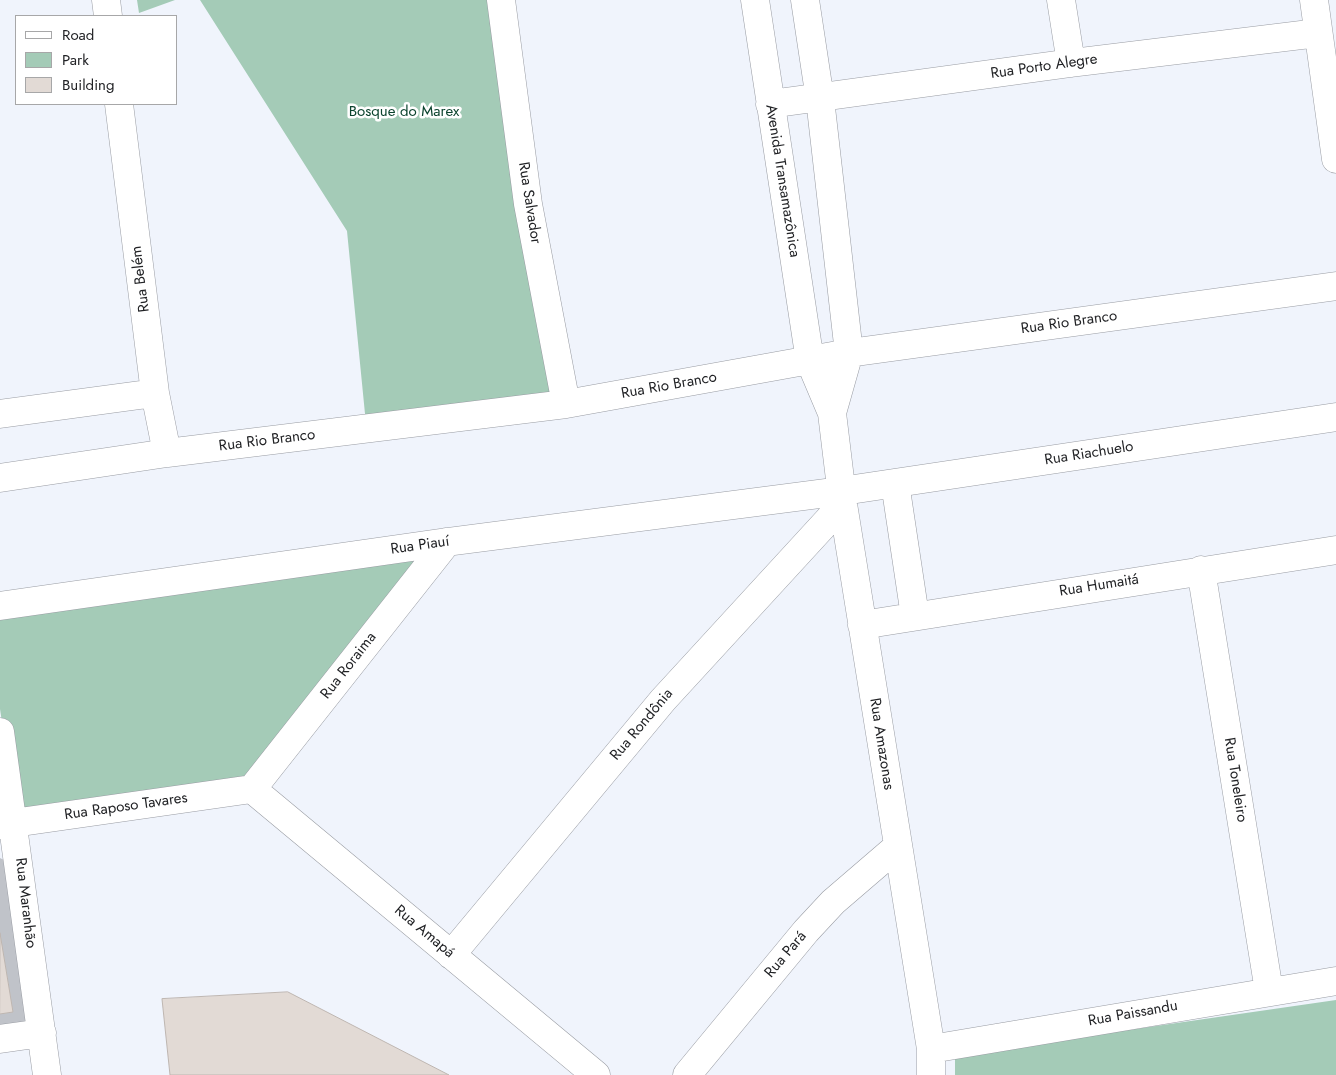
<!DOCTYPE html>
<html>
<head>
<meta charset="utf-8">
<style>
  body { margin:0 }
  #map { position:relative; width:1336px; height:1075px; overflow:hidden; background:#f0f4fc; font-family:Jost,sans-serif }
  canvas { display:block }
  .legend { position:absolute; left:15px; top:15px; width:162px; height:90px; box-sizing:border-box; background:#fff; border:1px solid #a7a7a8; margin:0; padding:6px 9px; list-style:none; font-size:15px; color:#222326 }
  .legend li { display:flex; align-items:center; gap:10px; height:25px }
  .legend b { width:25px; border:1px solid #a7a7a8 }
</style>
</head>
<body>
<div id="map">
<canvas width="1336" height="1075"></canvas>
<ul class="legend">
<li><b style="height:6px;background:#fff"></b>Road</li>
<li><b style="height:14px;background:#a4cbb7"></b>Park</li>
<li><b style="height:14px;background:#e2dad5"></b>Building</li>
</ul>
</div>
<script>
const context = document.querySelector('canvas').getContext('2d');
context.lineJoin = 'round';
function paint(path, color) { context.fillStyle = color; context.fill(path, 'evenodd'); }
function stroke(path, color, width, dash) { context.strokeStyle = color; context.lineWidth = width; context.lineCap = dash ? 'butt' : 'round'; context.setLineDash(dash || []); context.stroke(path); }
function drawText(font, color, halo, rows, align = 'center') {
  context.font = font + ' Jost,sans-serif'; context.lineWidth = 5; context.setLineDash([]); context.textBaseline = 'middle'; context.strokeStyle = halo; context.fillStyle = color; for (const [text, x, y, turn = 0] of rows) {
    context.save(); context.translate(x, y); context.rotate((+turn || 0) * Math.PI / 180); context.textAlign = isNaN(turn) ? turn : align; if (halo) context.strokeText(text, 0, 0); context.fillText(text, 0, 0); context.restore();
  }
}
paint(new Path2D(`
  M137,0H175L139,13Z
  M200,0H502L557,397L366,424L347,231Z
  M442,549L259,798L18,830L0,709V610Z
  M1336,1000V1075H955V1055Z`), '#a4cbb7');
paint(new Path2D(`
  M0,858L8,862L32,1023L0,1027Z`), '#0003');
const building = new Path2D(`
  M0,933L13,1012L0,1014Z
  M288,992L449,1075H170L162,999Z`);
paint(building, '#e2dad5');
stroke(building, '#beb6b1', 1);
const minor = new Path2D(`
  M106,0L108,16
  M501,0L528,204L566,404
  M755,0L810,361L832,413L843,504L931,1049V1075
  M805,0L820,99L849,353L832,413
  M1061,0L1071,63
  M1314,0L1336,159
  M119,104L155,393L167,453
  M770,104L1071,63L1318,33
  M0,414L155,393
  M0,478L167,453L566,404L849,353L1336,286
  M895,483L915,616
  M1201,570L1269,991
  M0,606L447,542L842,491L1336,417
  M862,625L1336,550
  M0,732L47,1075
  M252,789L596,1075
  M252,789L447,542
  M0,825L252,789
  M451,955L663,700L843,504
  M0,1039L42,1033
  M931,1049L1336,981
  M687,1075L806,931L833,902L897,847`);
stroke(minor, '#999ca3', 29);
stroke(minor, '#fff', 28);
drawText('15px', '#222326', '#fff', [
  ["Rua Porto Alegre",1044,67,-8],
  ["Avenida Transamazônica",782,181,81],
  ["Rua Salvador",529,203,81],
  ["Rua Belém",141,279,-97],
  ["Rua Rio Branco",1069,323,-8],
  ["Rua Rio Branco",669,386,-10],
  ["Rua Rio Branco",267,441,-7],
  ["Rua Riachuelo",1089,454,-9],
  ["Rua Piauí",420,546,-8],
  ["Rua Humaitá",1099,586,-9],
  ["Rua Roraima",349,666,-52],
  ["Rua Rondônia",642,725,-50],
  ["Rua Amazonas",881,744,81],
  ["Rua Toneleiro",1235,780,81],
  ["Rua Raposo Tavares",126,807,-8],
  ["Rua Maranhão",25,903,83],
  ["Rua Amapá",424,932,40],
  ["Rua Pará",786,955,-50],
  ["Rua Paissandu",1133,1014,-10]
]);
drawText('15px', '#0b432e', '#fff', [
  ["Bosque do Marex",404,112]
]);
</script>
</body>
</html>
